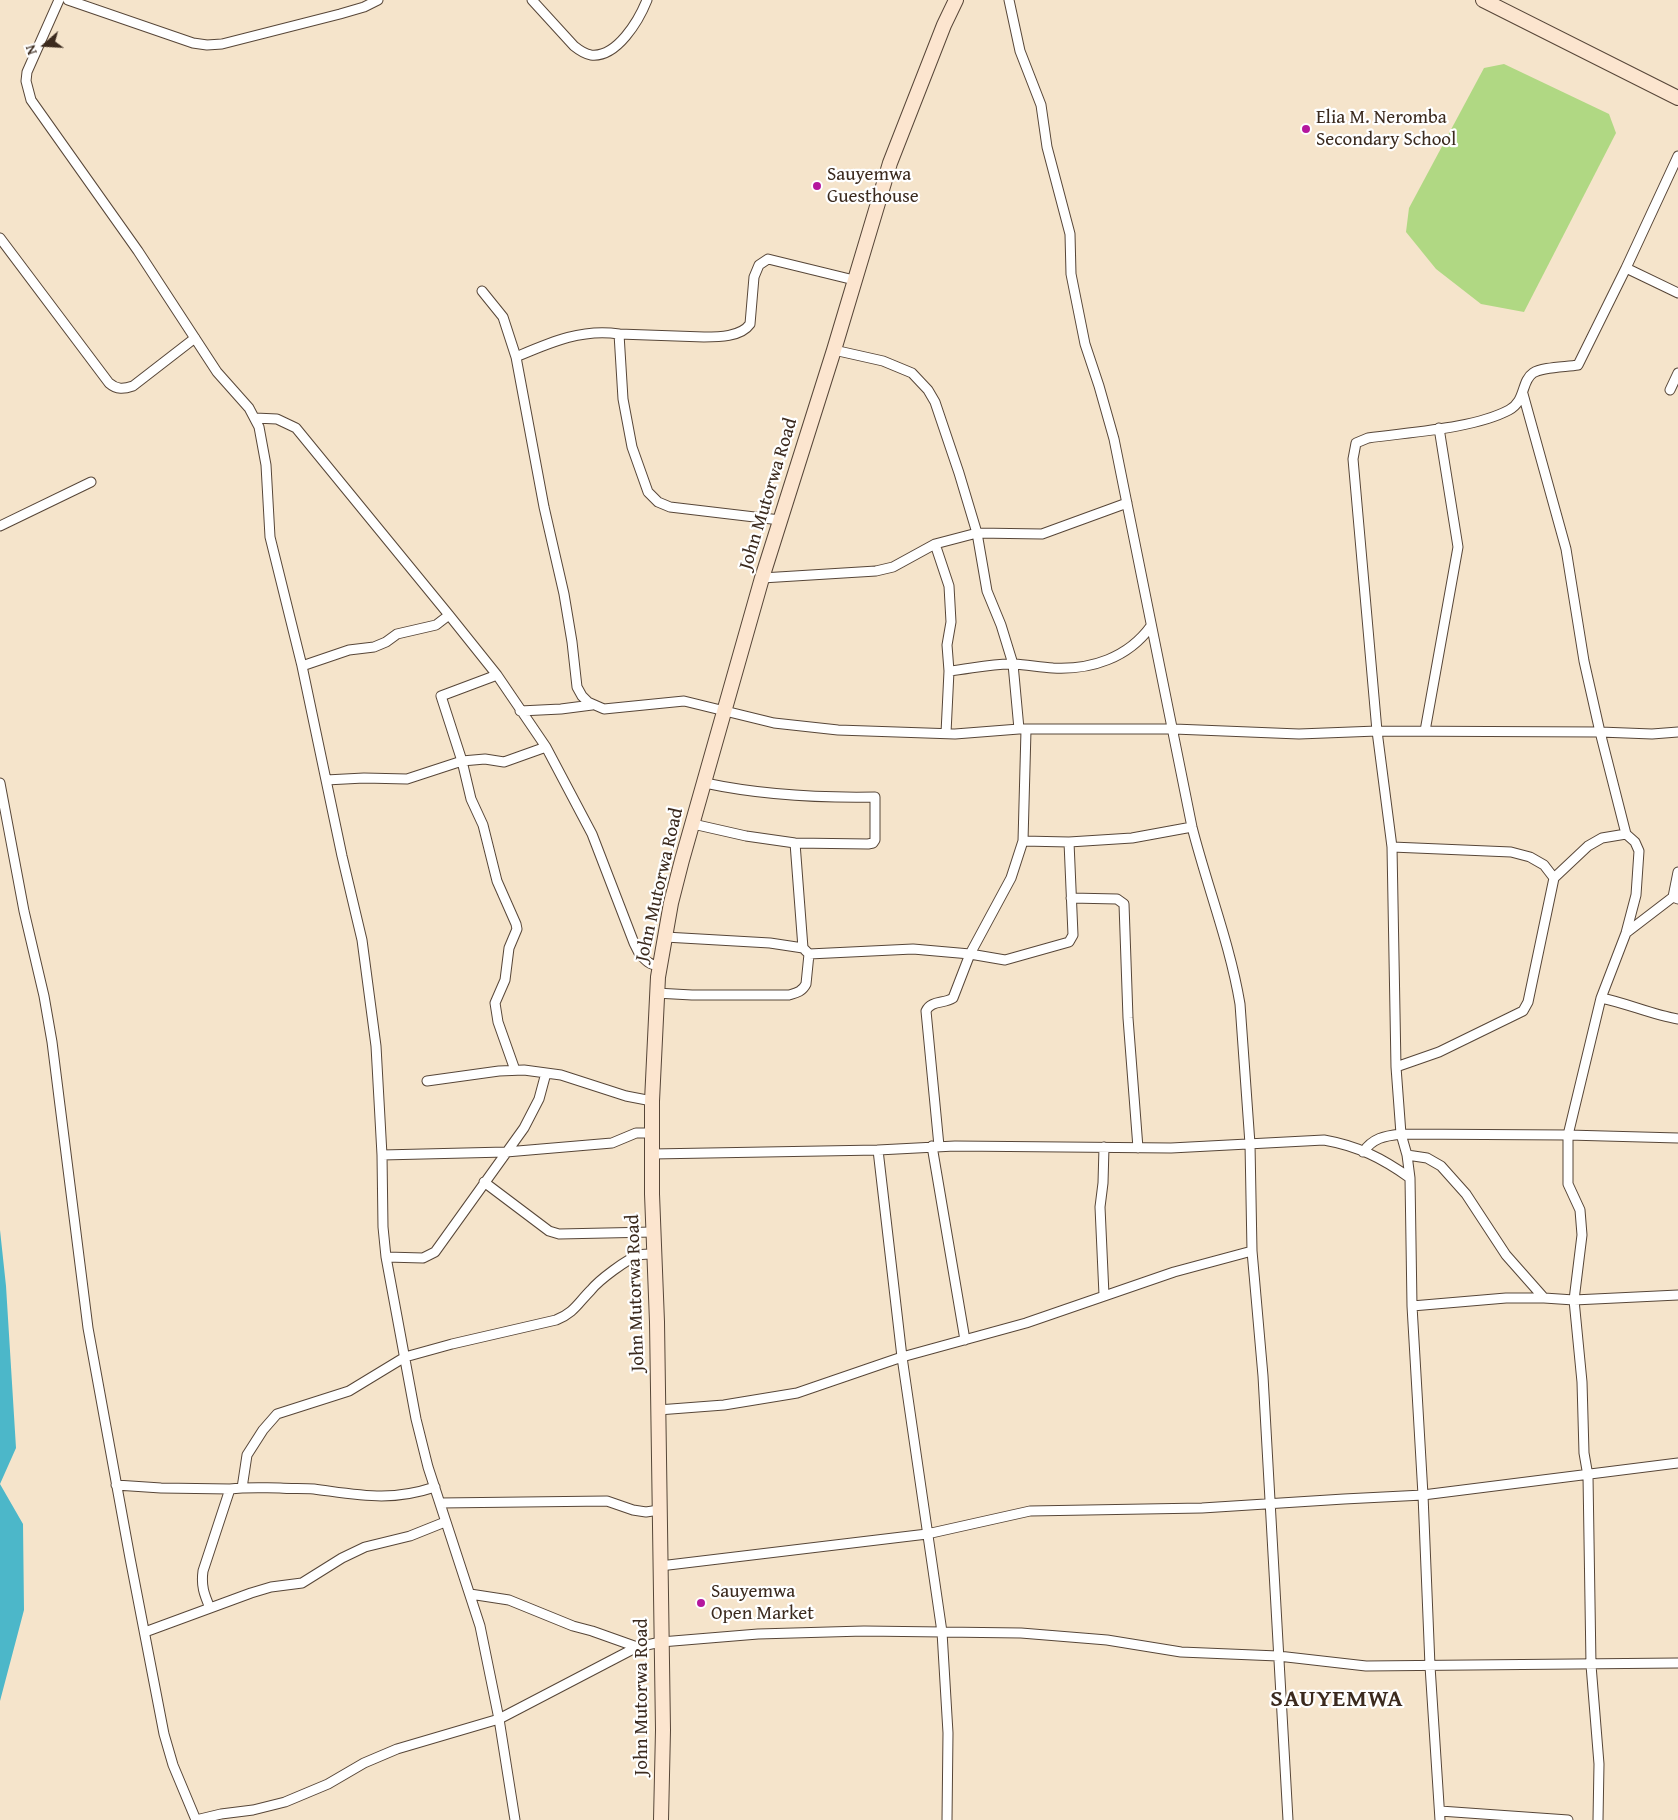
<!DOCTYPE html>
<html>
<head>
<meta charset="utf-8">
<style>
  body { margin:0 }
  #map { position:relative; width:1678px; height:1820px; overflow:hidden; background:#f5e4cb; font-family:"Gentium Book Plus",serif }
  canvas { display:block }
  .north { position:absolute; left:20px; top:20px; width:50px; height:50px; -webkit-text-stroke:4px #fff; paint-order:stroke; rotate:251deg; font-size:14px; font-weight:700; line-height:20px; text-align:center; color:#3b2a1e }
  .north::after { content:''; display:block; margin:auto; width:18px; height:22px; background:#3b2a1e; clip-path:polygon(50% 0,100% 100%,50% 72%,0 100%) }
</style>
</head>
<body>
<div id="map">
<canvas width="1678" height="1820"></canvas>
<div class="north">N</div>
</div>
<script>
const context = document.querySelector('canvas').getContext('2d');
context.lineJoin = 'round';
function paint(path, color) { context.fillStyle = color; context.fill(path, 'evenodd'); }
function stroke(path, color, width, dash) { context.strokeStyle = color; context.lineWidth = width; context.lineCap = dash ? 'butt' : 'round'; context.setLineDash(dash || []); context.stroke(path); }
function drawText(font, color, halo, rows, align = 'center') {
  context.font = font + ' "Gentium Book Plus",serif'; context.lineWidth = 4.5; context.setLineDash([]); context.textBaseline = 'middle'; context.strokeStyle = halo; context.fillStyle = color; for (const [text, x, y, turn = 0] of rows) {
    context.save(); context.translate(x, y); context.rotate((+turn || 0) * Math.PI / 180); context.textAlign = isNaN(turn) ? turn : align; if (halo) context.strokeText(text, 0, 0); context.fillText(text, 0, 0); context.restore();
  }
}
paint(new Path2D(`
  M1504,64L1609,114L1616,133L1524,312L1481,304L1436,269L1406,232L1409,208L1484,68Z`), '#b0d883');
paint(new Path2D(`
  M0,1230L6,1286L16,1448L0,1484Z
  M0,1484L23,1524L24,1610L0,1701Z`), '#4cb7c9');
const street = new Path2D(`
  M59,0L27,72L26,81L31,100L138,251L217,372L249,408L259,427L266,465L270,537L302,666L342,856L362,940L376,1046L382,1155L383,1227L386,1257L416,1419L428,1467L480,1626L499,1719L515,1820
  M68,0L193,43L207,45L222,44L340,14L364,7L378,0
  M532,0L574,46C579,50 584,54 591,55C617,58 639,20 647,0
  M1009,0L1020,51L1041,105L1047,147L1070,234L1071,274L1085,344L1099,386L1114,439L1192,827C1207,886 1230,944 1240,1004L1250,1144L1252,1251L1263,1376L1288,1820
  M1678,156L1626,268L1678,293
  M0,238L109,383C117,390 124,389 133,386L195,338
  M482,291L503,317L516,357L544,507L564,594L572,642L577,687L582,696L588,702L604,709L684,701L774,723L838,730L955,734L1019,729H1174L1299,734L1377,731L1600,732L1652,734L1678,732
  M619,334L704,337C718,337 741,337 750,324L754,277L759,265L768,259L854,280
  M834,350L883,361L912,373L928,390L935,402L959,473L977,533L987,591L1001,625L1013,664L1019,729
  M516,357C549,343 582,328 619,334L623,399L632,447L648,492L658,502L670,507L780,520
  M1670,390L1678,373
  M1523,394L1566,549L1584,661L1600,732L1626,834L1635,842L1639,851L1636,895L1626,933L1601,998L1568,1135V1184L1580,1210L1582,1235L1574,1300L1582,1382L1584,1453L1588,1476L1591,1665L1599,1764L1598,1820
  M255,418L277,419L296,428L449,615L497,675L546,747L592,834L634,943L639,953C645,960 650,966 659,965
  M0,526L91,482
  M935,544L949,586L951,622L947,645L949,671L946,733
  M762,578L876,571L893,567L935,544L977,533L1042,534L1127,503
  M302,666L349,650L374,647L386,642L397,634L436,625L449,615
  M949,671C970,669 993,663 1014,664C1027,665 1040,667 1053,668C1091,670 1128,658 1151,626
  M497,675L441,696L462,761L471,799L483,825L497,881L516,924L517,929L509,948L505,980L495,1003L498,1022L515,1070
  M520,711L561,709L592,705
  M1425,731L1458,547L1439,428
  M326,780L364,778L407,779L462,761L485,759L504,762L546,747
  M0,783L24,911L44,996L52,1042L88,1328L130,1558L164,1734L173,1765L196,1820
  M693,824L746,836L795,843L868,844L873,843L875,840V797C818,798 761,795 705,783
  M1023,841L1069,842L1132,838L1192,827
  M795,843L803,948
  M1392,847L1511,852L1530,857L1544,865L1554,878
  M1673,897L1678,872
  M1071,898L1117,899L1124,904L1128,1018L1138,1148
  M1626,933L1673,897L1678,899
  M665,937L770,943L803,948L809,954L913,949L970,954L1005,960L1069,942L1073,935L1069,842
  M656,993L692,995H789C796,993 802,992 806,984L809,954
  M1601,998C1627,1003 1652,1015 1678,1019
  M1396,1067L1439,1052L1523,1011L1528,1002L1554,878L1588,846L1602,838L1626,834
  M427,1081L499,1071L524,1070L561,1075L626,1096L652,1101
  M932,1146L965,1340
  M939,1146L926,1011C931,1000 944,1004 953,998L970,954L1011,878L1023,841L1026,730
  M878,1150L902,1357L942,1632L948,1733L947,1820
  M1363,1152C1373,1138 1384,1136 1401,1134L1568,1135L1678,1138
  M652,1154L878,1150L955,1146L1171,1148L1324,1140C1358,1146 1382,1158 1410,1178
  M382,1155L506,1152L612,1143L636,1133H652
  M1407,1155L1427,1158L1441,1166L1466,1194L1506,1255L1544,1298
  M484,1182L549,1231L559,1234L653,1232
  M386,1257L423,1258L435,1252L524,1128L539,1099L546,1073
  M1104,1295L1100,1207L1103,1183L1104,1147
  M1412,1306L1506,1298H1544L1574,1300L1678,1295
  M658,1410L724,1405L797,1393L902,1357L1026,1323L1174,1272L1252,1251
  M116,1485L161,1488L230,1489
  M242,1488L247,1455L263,1430L277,1414L349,1391L405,1357L452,1344L556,1320C574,1313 578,1303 591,1290C599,1280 627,1259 639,1255C644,1254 649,1254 654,1254
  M440,1503L607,1501L633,1510L646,1512L659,1510
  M660,1566L927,1534L1030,1511L1202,1508L1344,1499L1423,1495L1678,1463
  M470,1594L509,1600L573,1626L592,1631L637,1647
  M210,1608C204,1594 201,1586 203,1571L230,1489C247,1487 263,1488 280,1488C291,1489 303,1488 314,1489C360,1495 390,1502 435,1487
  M145,1632L251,1593L271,1587L302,1583L342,1558L365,1547L410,1536L445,1522
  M1440,1811L1568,1820
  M196,1820L221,1814L253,1810L285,1802L328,1784L364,1763L397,1749L499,1719L637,1647L661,1642L758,1634L864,1631L1021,1633L1107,1640L1181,1652L1278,1656L1366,1666L1678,1663
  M1440,1820L1430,1666L1423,1495L1412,1306L1410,1178L1407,1155L1401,1134L1396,1067L1392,847L1377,731L1353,459L1356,443L1368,438C1409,432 1473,429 1509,410C1526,401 1521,381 1533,373C1542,367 1566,367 1578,365L1626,268`);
const secondary = new Path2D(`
  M1483,0L1678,98
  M661,1820L663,1730L657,1322L652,1194V1101L658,977L671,903L682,860L762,578L834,350L890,163L944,25L956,0`);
stroke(street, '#574638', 11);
stroke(secondary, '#574638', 16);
stroke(street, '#fff', 9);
stroke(secondary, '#fce5cf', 14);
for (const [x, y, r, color] of [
  [1306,129,5,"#b5179e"],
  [817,186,5,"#b5179e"],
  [701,1603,5,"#b5179e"]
]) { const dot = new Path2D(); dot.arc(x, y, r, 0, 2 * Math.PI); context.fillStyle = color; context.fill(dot); stroke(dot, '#fff', 2); }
drawText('19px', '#3b2a1e', '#fff', [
  ["Elia M. Neromba",1316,118],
  ["Secondary School",1316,140],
  ["Sauyemwa",827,175],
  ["Guesthouse",827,197],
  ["Sauyemwa",711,1592],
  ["Open Market",711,1614]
], 'left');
drawText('19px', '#3b2a1e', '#fff', [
  ["John Mutorwa Road",769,494,-73],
  ["John Mutorwa Road",660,885,-77],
  ["John Mutorwa Road",636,1293,-92],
  ["John Mutorwa Road",642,1697,-90]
]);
context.letterSpacing = '1px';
drawText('bold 24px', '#3b2a1e', '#fff', [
  ["SAUYEMWA",1337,1700]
]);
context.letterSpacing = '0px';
</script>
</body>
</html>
